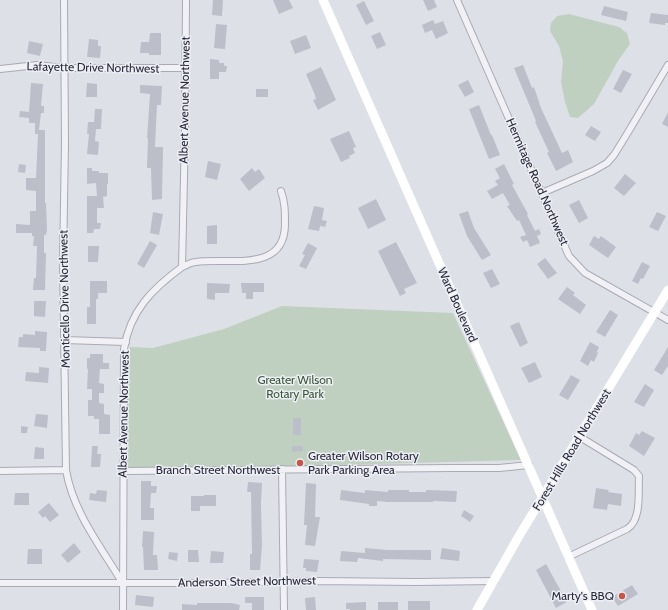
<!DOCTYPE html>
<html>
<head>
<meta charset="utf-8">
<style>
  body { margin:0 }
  canvas { display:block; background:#dee0e7 }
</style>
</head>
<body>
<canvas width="668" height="610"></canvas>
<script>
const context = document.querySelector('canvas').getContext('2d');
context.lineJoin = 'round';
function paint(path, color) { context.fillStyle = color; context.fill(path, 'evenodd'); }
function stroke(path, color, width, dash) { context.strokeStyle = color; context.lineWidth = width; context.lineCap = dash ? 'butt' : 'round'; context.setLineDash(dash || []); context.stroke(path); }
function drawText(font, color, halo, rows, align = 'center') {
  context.font = font + ' Cabin,sans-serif'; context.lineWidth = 3; context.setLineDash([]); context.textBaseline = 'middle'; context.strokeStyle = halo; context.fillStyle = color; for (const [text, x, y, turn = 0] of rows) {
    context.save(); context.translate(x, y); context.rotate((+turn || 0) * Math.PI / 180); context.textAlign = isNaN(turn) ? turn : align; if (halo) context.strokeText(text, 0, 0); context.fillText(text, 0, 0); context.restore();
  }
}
paint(new Path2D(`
  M569,14L619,27L627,33L630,44L618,61L594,104L578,118L570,117L565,102L561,82L563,61L559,46L550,31L551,23L557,16Z
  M282,306L453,313L521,460L123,471L130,347L153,348L224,329Z`), '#c0d0c0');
paint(new Path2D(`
  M213,0H223L222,16L212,15Z
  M273,0H289L293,8L279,14Z
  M423,0H434L437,7L428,11Z
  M364,1L374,21L366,25L356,5Z
  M604,6L628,12L626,21L601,15Z
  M651,13L668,15V23H665V25L649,23Z
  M433,20L435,24L443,21L448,33L436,39L432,30L425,33L422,25Z
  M216,24L227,25L225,49L214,48Z
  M380,32L386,45L377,49L371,36Z
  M150,33H161V55H149V53H140L141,42H149Z
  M306,35L311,48L295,54L290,41Z
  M89,39L98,40V46H101L100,58L87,57Z
  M29,41L43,44L40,56L27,53Z
  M210,59L219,60V63H224V66H227L226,72H219V79H210Z
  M523,65L532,88L534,87L541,108L562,153L568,150L573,162L556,171L547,153L549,152L535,122L536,121L514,68Z
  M321,67L336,100L318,110L313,100L316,99L315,95L306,74Z
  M623,70L632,74L621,93L613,89Z
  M468,80L474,92L465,97L458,85Z
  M31,83L43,84L41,106H44V113H41L39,130H45V203H46L47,230L46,235H44V253H46L45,290H33L34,278H36L37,246H33L34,236H32V233H16V224L30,225V211H36V191L26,190V178H36L38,134H35V123H29V118L19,117L20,111L29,112Z
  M87,83L97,84V97H86Z
  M140,85L162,86L161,105H157L155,147H163L162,199L152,200L151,168H147L148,138H147L150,94L140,93Z
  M256,89H268V97H256Z
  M479,105L491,135H492L500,155L489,159L469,109Z
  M95,109H102L101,129H96L95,141L99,142L98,155L87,154L89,134H87L88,122H94Z
  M668,112V127L662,124Z
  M591,126L601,132L595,141L585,135Z
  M349,131L356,147L353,148L355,153L349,156L350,158L341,162L330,139Z
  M208,161L221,164L217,180L205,177Z
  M19,164L26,165L25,173L18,172Z
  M504,164L514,184L512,185L528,214L527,215L535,231L539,229L541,234L537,236L540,243L530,247L527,240L523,242L520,237L526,235L519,220L517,221L507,206L510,205L503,193L492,199L487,191L498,185L495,181L500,178L495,169Z
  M87,168H92V171H99V173H108V184H107V196L103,197L104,208H97V223H101L100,229H94L93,233H87V196H97L96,183L87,184Z
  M252,168L255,172L259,169L265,178L249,191L240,179Z
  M625,174L636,183L624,196L614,188Z
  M376,199L386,220L368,229L358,208Z
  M579,200L588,218L579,223L569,205Z
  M314,206L324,208L322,220L327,221L325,227L320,226L319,231L308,229Z
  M468,211L474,228L491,255L482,260L467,236L459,214Z
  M153,212L163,214L159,235L150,233Z
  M657,212L666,216L658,231L649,227Z
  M217,225V244H207V226Z
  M594,236L599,239L601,236L616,247L608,258L589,245Z
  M150,241L157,245L144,268L137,264Z
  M396,242L417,283L404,289L406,293L400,296L378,251Z
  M308,243L317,248L306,269L299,266L305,255L302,254Z
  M88,246H99L98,262H88Z
  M545,258L557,273L548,279L537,264Z
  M642,262L650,266L643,279L641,278L638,284L632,281Z
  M492,269L500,284L491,288L483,273Z
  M90,281H107V293H98V299H96V324H87V307H90Z
  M207,283L230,284L229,293H215V300L207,299Z
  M241,283H264V292H253V299H246V293H242Z
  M567,287L575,293L573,295L586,305L580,314L558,299Z
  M34,301H46L45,317L34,316Z
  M610,310L618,315L605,337L596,332Z
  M519,322L528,343L520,347L510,326Z
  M35,331L47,332L46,351H40V348L18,347L19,337H23V334L35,335Z
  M590,342L599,347L597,352L598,353L594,362L591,360L588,366L580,361Z
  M668,347V366L662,375L654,370Z
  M90,354H103V363H109V369H100L99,383L104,384V393H99V403L104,404V414L110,415V434H99V419H94V416H88V400H92V389H87L88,369H87V358H90Z
  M535,362L542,377L529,383L521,368Z
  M39,367L49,368L48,383L25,381L26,372L39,373Z
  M571,375L580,380L568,400L559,395Z
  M645,384L654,390L644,407L634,402Z
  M36,414L48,415L47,428L34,426Z
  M293,418H301V435H293Z
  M21,426L28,427L27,433H21Z
  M642,431L655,438L644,456L629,446L636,433L639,435Z
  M92,446H98L97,454H101L100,467H91Z
  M292,446H303V451L292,452Z
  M35,447L44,448V459H34Z
  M141,481H151V486H157L156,493H151L150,508H154V520H141Z
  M248,482L262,483L261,504L262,546L260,570H250V554H252L251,492H247Z
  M306,483L316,484L315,517H320L315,546L305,545L307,525H304Z
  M596,488L609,490L608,492L622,494L621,506L608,504L607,510L593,508Z
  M97,490L107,491L106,502L89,500L90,493L96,494Z
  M341,490L365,493V490L388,492V490H409V492H426V490L457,491L456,502L433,501V502H387L377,501V506H369V504L340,500Z
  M15,493H29V505H14Z
  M204,495H216V506H200V511H191V496H204Z
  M49,503L59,515L50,522L45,516L43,518L38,512Z
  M464,510L474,516L470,522L461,516Z
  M143,531L154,532L153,555H157L158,570H144L143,547H142Z
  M74,543L81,552L68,563L61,555Z
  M365,548L388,550H431V560L383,559V561L358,558L357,562L340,561L341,551L365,553Z
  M442,548L460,551L459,561L440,559Z
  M28,549H42V564H27Z
  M188,550H198L199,562H188Z
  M211,551L224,552L223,563H210Z
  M169,552L178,553L177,561L168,559Z
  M304,559L319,560L317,572L306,571V568H303Z
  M546,564L567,602L556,608L536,570Z
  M632,585L638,594L618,606L612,597Z
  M136,595L154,597L153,607L135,605Z
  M245,597H264V610H252V603H245Z
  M315,597L316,610H306L305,598Z
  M408,601H430V610H408Z
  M366,602V610H350V609H346V603Z
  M378,602H398V610H378Z
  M197,603H231L240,605L239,610H182V604L197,605Z`), '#bcbec9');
const minor = new Path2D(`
  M64,0L65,143L63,262L66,470C73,512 101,547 122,582
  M457,0L569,256L585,273L668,320
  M0,69L37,65L64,68H185
  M542,193L593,171L607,163L614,155L627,134L668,65
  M182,267C187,265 191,262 196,262C228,257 285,274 285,224C285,212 285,202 281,191
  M65,340L126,342
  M282,469L284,610
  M0,471L66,470
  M123,471L453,468H499L529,465
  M568,557L627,529C642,520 638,492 639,476L634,470L580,437
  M0,583H211L317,581L416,582L494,581
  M123,610L124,349C130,311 152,289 182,267L185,132L186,0`);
stroke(minor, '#a8aab4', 8);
stroke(minor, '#f1f1f5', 6);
stroke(new Path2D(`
  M323,0L592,610
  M477,610L519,536L668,290`), '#fff', 9);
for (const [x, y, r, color] of [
  [300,463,4,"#c4574b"],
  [622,596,4,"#c4574b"]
]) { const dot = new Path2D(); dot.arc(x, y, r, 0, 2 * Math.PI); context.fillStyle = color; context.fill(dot); stroke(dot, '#eeeff5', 1.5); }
drawText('12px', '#292b3d', '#eeeff5', [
  ["Lafayette Drive Northwest",93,68,1],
  ["Albert Avenue Northwest",185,100,-89],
  ["Hermitage Road Northwest",537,182,66],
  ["Monticello Drive Northwest",65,299,-91],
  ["Ward Boulevard",457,305,66],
  ["Albert Avenue Northwest",124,414,-89],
  ["Forest Hills Road Northwest",572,450,-59],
  ["Branch Street Northwest",218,470],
  ["Anderson Street Northwest",247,582,-1]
]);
drawText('12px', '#375739', '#eeeff5', [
  ["Greater Wilson",295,380],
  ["Rotary Park",295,394]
]);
drawText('12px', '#292b3d', '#eeeff5', [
  ["Greater Wilson Rotary",308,456],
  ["Park Parking Area",308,470],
  ["Marty's BBQ",614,596,"right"]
], 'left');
</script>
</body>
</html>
